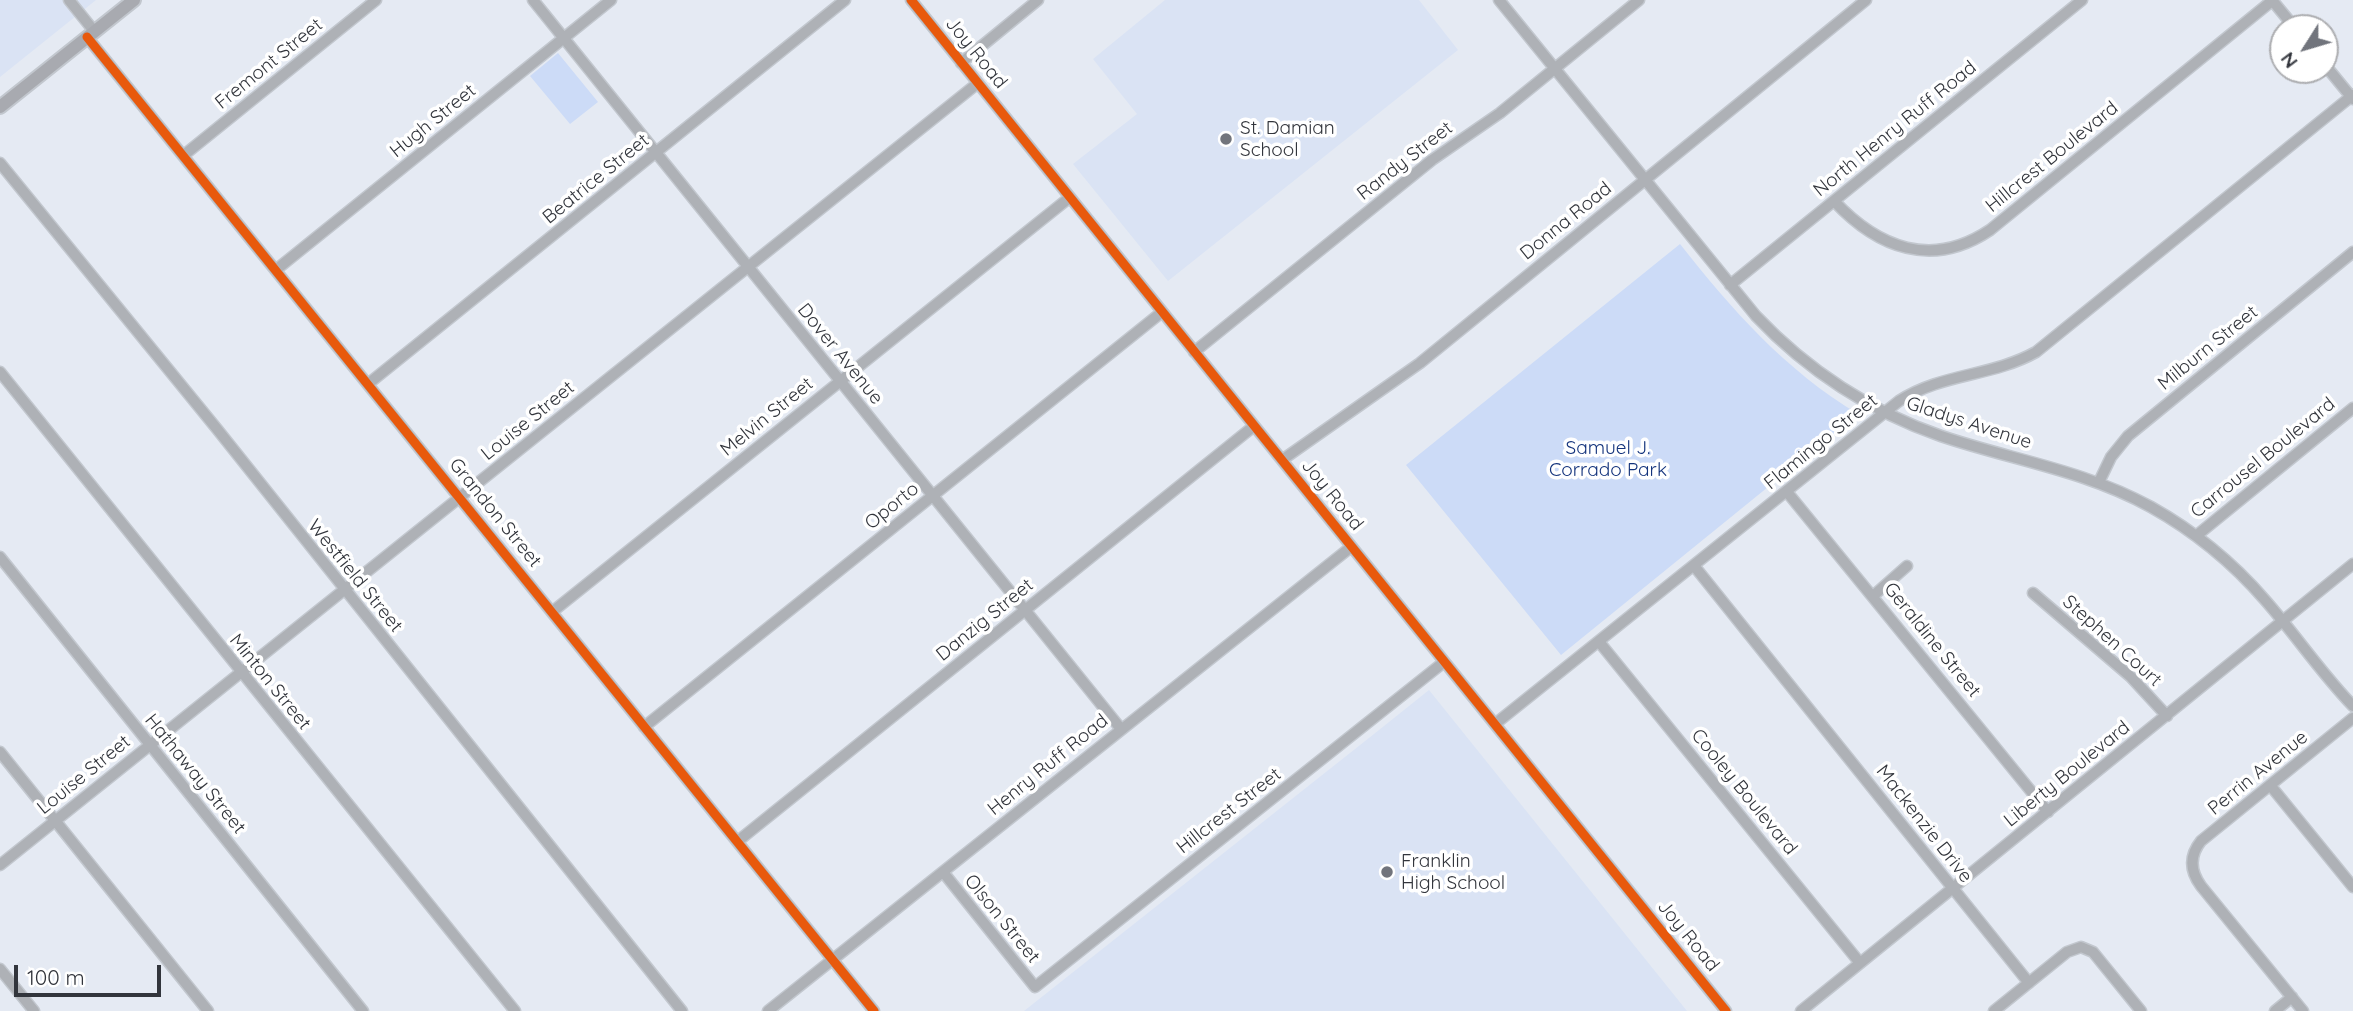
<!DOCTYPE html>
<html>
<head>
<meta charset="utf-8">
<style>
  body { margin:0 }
  #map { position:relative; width:2353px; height:1011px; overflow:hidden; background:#e5eaf3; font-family:Quicksand,sans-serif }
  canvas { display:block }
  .north { position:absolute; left:2269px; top:14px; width:70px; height:70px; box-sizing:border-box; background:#fff; border:2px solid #adaeb1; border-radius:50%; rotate:233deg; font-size:19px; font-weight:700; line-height:28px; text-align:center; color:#32353c }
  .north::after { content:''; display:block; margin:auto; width:24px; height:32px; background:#71747c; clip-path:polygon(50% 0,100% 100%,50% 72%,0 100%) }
  .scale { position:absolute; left:14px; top:965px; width:147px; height:32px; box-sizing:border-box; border:4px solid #32353c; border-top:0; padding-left:9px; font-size:21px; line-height:24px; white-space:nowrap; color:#32353c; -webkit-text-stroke:5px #fff; paint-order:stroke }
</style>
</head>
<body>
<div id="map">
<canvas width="2353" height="1011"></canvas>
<div class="north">N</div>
<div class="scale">100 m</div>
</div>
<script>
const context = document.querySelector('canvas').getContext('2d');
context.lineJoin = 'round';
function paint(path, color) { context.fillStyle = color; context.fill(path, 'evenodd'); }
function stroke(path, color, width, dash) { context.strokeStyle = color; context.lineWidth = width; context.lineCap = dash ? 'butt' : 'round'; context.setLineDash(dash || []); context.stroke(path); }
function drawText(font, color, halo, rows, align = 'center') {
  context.font = font + ' Quicksand,sans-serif'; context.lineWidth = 7; context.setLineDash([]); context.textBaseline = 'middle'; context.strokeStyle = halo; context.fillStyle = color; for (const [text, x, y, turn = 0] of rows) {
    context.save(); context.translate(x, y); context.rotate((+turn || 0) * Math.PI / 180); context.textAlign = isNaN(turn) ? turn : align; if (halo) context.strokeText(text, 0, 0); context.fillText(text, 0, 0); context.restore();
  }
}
paint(new Path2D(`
  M0,0H96L0,77Z
  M1165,0H1419L1458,50L1168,281L1073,164L1137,114L1093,59Z
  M1429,690L1687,1011H1024L1374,734Z`), '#dae3f4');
paint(new Path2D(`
  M558,53L598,102L570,124L530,76Z
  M1680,244C1732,310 1785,370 1858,414L1561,655L1406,465Z`), '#ccdbf7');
const minor = new Path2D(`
  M69,0L94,31
  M533,0L1121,729
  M911,0L1726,1011
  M1499,0L1756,316C1807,370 1871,412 1941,436C2012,460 2084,470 2151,507C2194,531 2233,563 2265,600C2295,634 2321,673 2353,706
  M2272,0L2295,28
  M87,37L874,1011
  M961,63L1038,0
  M2325,65L2353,99
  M184,155L376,0
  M0,163L217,429L682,1011
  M1834,201C1878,248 1932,269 1990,230L2273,0
  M277,269L611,0
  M1730,285L2082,0
  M1194,352L1432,160L1500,113L1639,0
  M0,372L515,1011
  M368,384L845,0
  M1282,460L1420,363L1866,0
  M2099,482L2111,457L2128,436L2353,252
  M1787,492L2048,812
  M2196,536L2353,408
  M0,557L363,1011
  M1695,567L2029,983
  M2033,593L2131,677L2167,716
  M1873,596L1907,566
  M552,612L1069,198
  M1600,643L1860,963
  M1495,724L1899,401C1942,373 1991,377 2036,352L2353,95
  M644,727L1162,312
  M0,752L208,1011
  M2270,785L2353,887
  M738,841L1254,426
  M0,865L978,83
  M943,872L1035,987L1444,662
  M0,969L34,1011
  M768,1011L1351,547
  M1801,1011L2353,564
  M1994,1011L2067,952L2081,947L2093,952L2141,1011
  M2275,1011L2292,997
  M2303,1011L2201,886C2190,871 2189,856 2201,841L2353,718`);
const major = new Path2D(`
  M0,107L134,0`);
stroke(minor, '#c2c7ce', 13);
stroke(major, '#c2c7ce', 16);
stroke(minor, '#aeb1b6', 10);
stroke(major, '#a8aab0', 12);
stroke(new Path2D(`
  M911,0L1726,1011
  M87,37L874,1011`), '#e8590c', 9);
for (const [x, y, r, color] of [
  [1226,139,7,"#71747c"],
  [1387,872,7,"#71747c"]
]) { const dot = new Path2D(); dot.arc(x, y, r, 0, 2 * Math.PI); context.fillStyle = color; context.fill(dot); stroke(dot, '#fff', 2.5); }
drawText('19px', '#32353c', '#fff', [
  ["Joy Road",976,53,51],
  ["Fremont Street",269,64,-39],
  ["Hugh Street",433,121,-39],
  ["North Henry Ruff Road",1895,129,-39],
  ["Hillcrest Boulevard",2052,157,-39],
  ["Randy Street",1405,161,-38],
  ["Beatrice Street",596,179,-39],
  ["Donna Road",1566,221,-39],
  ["Milburn Street",2208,348,-39],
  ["Dover Avenue",840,354,51],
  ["Melvin Street",767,417,-39],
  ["Louise Street",528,421,-39],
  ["Gladys Avenue",1969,423,18],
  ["Flamingo Street",1821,442,-39],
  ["Carrousel Boulevard",2263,458,-39],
  ["Joy Road",1332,495,51],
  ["Oporto",892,506,-39],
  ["Grandon Street",495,513,51],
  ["Westfield Street",355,576,51],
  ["Danzig Street",985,620,-39],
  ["Geraldine Street",1932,640,51],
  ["Stephen Court",2112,641,42],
  ["Minton Street",270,682,51],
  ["Henry Ruff Road",1048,765,-39],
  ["Perrin Avenue",2258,773,-39],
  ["Hathaway Street",195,774,51],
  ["Liberty Boulevard",2067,774,-39],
  ["Louise Street",84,775,-39],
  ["Cooley Boulevard",1744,792,51],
  ["Hillcrest Street",1229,811,-38],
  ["Mackenzie Drive",1924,824,52],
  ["Olson Street",1002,919,51],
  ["Joy Road",1688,936,51]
]);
drawText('19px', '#32353c', '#fff', [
  ["St. Damian",1240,128],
  ["School",1240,150],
  ["Franklin",1401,861],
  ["High School",1401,883]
], 'left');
drawText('19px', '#13337c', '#fff', [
  ["Samuel J.",1608,448],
  ["Corrado Park",1608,470]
]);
</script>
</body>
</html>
